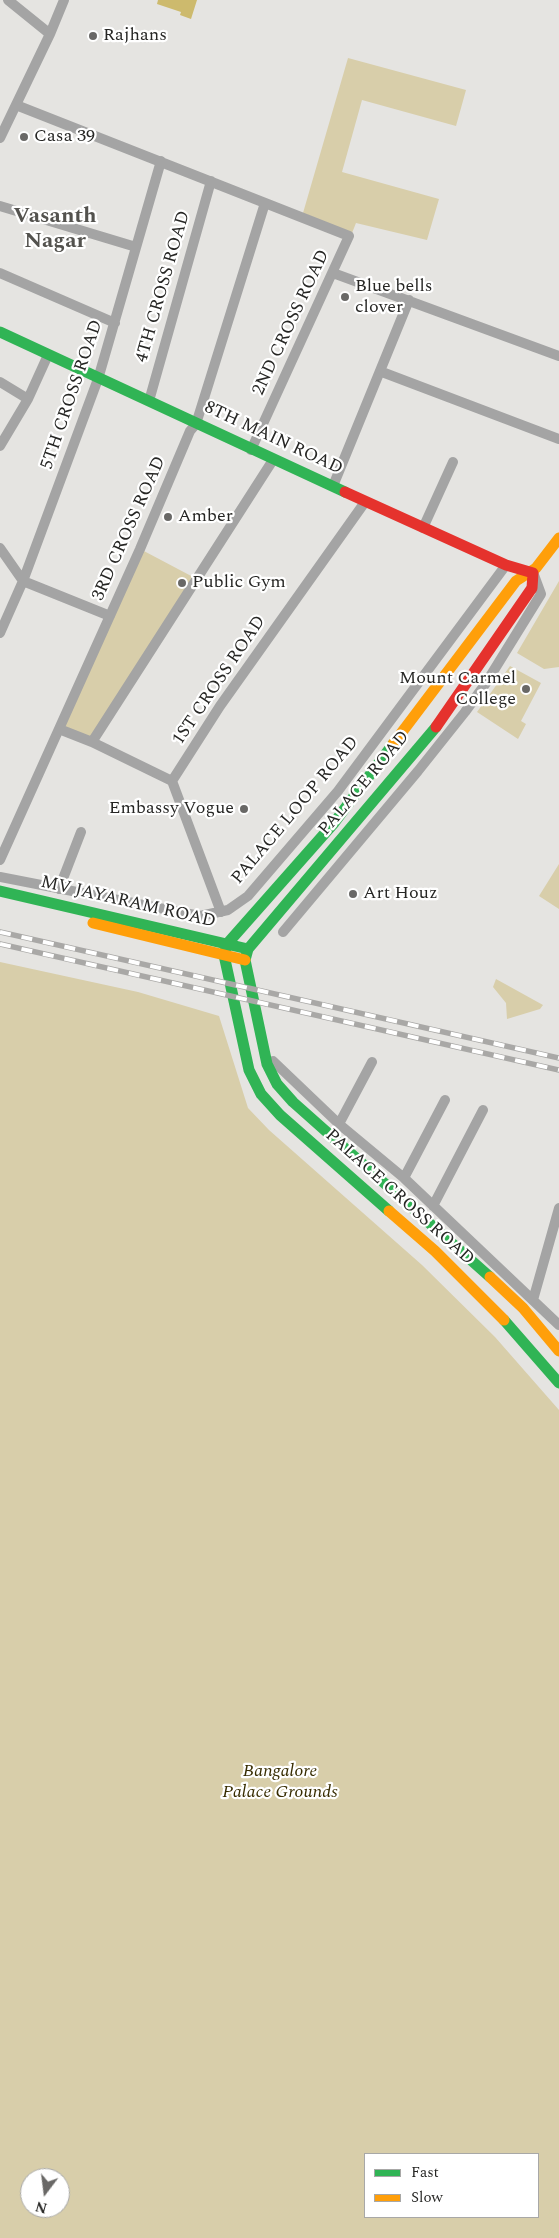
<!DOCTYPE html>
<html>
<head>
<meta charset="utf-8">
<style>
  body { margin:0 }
  #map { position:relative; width:559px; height:2238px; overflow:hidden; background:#e5e4e1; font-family:Spectral,serif }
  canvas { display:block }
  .legend { position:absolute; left:364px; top:2153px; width:175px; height:65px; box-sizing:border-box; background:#fff; border:1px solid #a8a8a7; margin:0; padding:6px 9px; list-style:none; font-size:15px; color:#262624 }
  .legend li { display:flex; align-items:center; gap:10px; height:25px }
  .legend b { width:25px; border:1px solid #a8a8a7 }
  .north { position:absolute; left:20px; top:2168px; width:50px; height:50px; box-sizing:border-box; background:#fff; border:1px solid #a8a8a7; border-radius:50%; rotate:195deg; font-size:14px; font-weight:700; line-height:20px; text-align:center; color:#262624 }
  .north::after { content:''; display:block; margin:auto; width:18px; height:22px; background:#696866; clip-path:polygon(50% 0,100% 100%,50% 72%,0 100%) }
</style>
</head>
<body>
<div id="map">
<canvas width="559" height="2238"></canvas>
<ul class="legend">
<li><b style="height:6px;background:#30b455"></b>Fast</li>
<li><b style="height:6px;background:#ff9f0a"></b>Slow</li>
</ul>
<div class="north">N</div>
</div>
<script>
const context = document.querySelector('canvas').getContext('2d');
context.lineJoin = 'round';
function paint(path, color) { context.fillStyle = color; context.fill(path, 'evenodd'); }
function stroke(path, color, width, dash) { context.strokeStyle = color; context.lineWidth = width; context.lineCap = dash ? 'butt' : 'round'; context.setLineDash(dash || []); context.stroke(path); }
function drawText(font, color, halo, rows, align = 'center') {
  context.font = font + ' Spectral,serif'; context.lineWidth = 4.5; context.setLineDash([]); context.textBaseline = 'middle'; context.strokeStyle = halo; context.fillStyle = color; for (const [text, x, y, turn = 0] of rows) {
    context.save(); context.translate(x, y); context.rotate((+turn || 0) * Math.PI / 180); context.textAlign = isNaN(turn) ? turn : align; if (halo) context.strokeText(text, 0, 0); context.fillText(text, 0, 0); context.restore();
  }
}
paint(new Path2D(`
  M348,58L466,90L456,126L362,100L342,172L439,199L427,240L356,223L352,233L303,213Z
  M142,550L195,578L93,740L62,728Z
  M559,581V667L544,669L517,653Z
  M510,666L541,683L521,721L526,724L518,739L477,712Z
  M559,864V909L539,896Z
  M0,962L138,992L219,1016L248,1108L269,1130L422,1265L495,1337L559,1410V2238H0ZM538,2154V2217H365V2154ZM30,2178H60V2208H30Z
  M496,979L543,1005L540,1009L507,1019L506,1003L493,987Z`), '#d8ceaa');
paint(new Path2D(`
  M158,0H197L191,19L180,15L181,12L157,4Z`), '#cdba6d');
stroke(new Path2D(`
  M8,0L50,34
  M16,105L349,236L251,450
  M0,138L50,34L64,0
  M0,206L136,247
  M0,273L115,323
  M333,273L559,356
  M382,372L559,439
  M0,382L28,399
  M149,401L211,181
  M0,446L28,399L48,355
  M333,486L409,300
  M423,528L453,462
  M0,548L23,581L110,616
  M0,633L23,581L98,379L161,161
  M59,729L92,742L172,781L221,912
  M92,742L273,460
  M172,781L220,706L365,502
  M0,860L140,549L190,431L196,424L265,203
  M0,877L200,916L228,910L248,896L338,791L506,565
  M59,889L81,832
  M283,932L418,771L465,712L486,683L541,594L534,575
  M273,1061L339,1124L404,1178L559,1325
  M339,1124L372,1062
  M404,1178L445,1100
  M433,1206L483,1110
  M533,1300L559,1208`), '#a4a4a4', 10);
stroke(new Path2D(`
  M0,332L345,492
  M0,891L248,949
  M245,960L267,1064L277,1084L293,1102L490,1277
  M245,960L248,949L436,727
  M389,1211L280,1115L261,1094L249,1070L224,955L227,944L334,823L393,744
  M504,1320L559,1383`), '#30b455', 11);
stroke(new Path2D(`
  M393,744L516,581L536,568L559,538
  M93,923L245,960
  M389,1211L435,1251L504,1320
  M490,1277L523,1308L559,1351`), '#ff9f0a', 11);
stroke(new Path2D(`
  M345,492L506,565L533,573
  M436,727L532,588L533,573`), '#e5322d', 11);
const rail = new Path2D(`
  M0,932L559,1058
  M0,944L559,1070`);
stroke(rail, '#a9a8a6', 5.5);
stroke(rail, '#fff', 4, [11]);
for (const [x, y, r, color] of [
  [93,36,5,"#696866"],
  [24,137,5,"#696866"],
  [345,297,5,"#696866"],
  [168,517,5,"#696866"],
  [182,583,5,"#696866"],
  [526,689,5,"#696866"],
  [244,809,5,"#696866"],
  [353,894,5,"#696866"]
]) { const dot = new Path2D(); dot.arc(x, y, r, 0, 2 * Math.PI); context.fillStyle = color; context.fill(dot); stroke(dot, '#fff', 2); }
drawText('18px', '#262624', '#fff', [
  ["Rajhans",103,36],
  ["Casa 39",34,137],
  ["Blue bells",355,287],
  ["clover",355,308],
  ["Amber",178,517],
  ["Public Gym",192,583],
  ["Mount Carmel",516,679,"right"],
  ["College",516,700,"right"],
  ["Embassy Vogue",234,809,"right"],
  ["Art Houz",363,894]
], 'left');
drawText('18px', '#262624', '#fff', [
  ["4TH CROSS ROAD",164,287,-74],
  ["2ND CROSS ROAD",292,323,-65],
  ["5TH CROSS ROAD",73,395,-71],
  ["8TH MAIN ROAD",273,439,25],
  ["3RD CROSS ROAD",130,529,-66],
  ["1ST CROSS ROAD",220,681,-56],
  ["PALACE ROAD",365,784,-50],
  ["PALACE LOOP ROAD",296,811,-50],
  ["MV JAYARAM ROAD",128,903,13],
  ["PALACE CROSS ROAD",399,1198,42]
]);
drawText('italic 18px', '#372c00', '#fff', [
  ["Bangalore",280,1772],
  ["Palace Grounds",280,1793]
]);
drawText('bold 22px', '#53524e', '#fff', [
  ["Vasanth",55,218],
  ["Nagar",55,243]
]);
</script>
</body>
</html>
